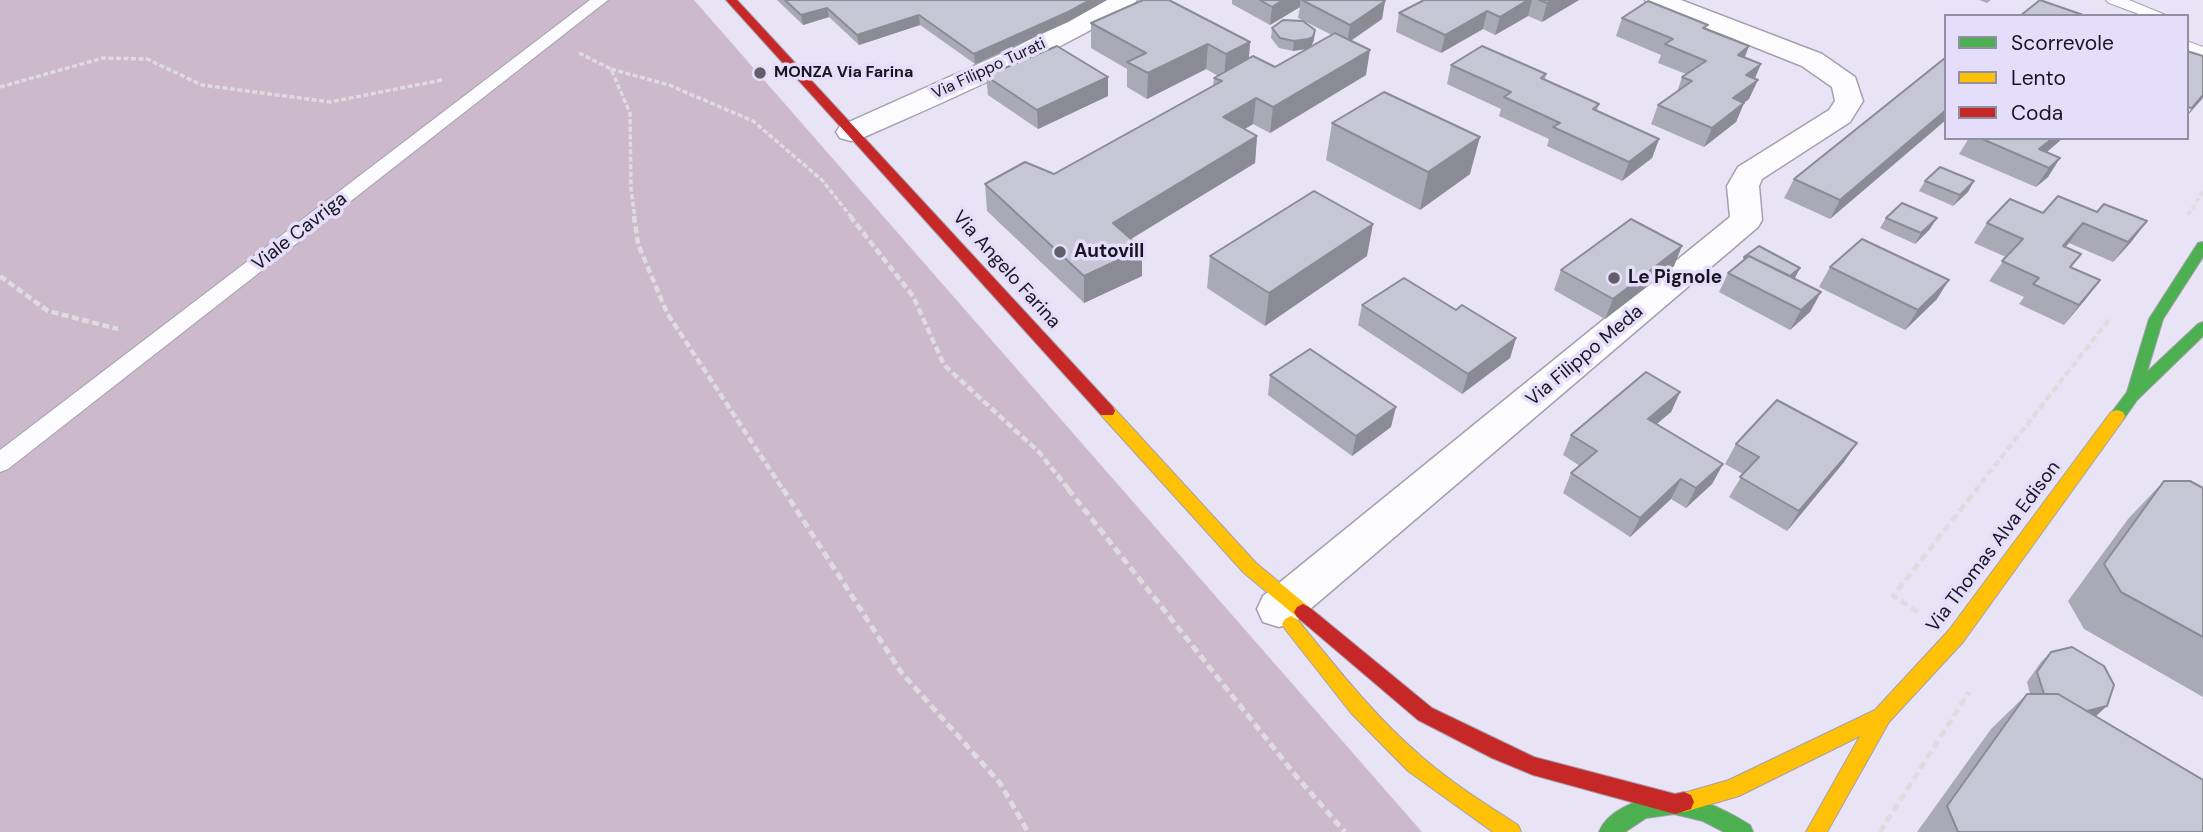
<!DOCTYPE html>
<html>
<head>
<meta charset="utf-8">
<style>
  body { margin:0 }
  #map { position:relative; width:2203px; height:832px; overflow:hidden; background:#e8e4f5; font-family:"DM Sans",sans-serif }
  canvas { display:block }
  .legend { position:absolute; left:1944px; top:14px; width:245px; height:126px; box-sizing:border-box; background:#e4defb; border:2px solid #928ea4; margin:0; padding:9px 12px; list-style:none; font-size:21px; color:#181521 }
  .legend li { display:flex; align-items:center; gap:14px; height:35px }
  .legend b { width:35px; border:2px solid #928ea4 }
</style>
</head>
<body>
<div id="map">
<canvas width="2203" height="832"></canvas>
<ul class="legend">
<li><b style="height:9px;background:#4caf50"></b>Scorrevole</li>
<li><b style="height:9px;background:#ffc107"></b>Lento</li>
<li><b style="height:9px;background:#c62828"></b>Coda</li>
</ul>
</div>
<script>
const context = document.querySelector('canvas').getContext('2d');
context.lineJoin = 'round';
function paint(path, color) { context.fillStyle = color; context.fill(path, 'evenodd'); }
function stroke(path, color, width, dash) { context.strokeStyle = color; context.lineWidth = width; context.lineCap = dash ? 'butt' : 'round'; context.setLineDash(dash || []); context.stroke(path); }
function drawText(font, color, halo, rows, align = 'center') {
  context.font = font + ' "DM Sans",sans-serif'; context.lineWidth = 7; context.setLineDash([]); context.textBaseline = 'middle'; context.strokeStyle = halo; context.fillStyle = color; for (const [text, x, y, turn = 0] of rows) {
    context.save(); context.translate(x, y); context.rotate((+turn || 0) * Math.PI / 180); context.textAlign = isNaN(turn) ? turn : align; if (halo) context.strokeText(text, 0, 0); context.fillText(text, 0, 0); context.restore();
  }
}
paint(new Path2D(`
  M0,0H694L1422,832H0Z`), '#ccb9cb');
const lane = new Path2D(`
  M590,0H608L8,469L0,472V450Z
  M2106,0H2129L2168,16H2144L2109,3Z
  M2187,41L2203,47V58L2187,52Z`);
const street = new Path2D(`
  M1105,0H1137C1127,14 1102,23 1087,32C1014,71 938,105 862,138L851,141L840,138L836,132L840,126L1014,48Z
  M1645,0H1681L1822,54L1855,77L1863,101L1850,122L1762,179L1759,186L1762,220L1758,227L1295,622L1279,627L1263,622L1257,609L1263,596L1730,217L1727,186L1738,167L1829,110L1835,101L1832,87L1802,66L1649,5Z`);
const fast = new Path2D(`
  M2203,242V257L2163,319L2147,372L2198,324L2203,322V336L2137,400L2123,420H2111L2109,416L2127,392L2149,319L2198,243Z
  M1658,795C1693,794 1721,807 1750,825L1753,832H1724L1703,821L1674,814L1646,818L1625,832H1599C1608,810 1636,801 1658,795Z`);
const slow = new Path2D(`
  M1107,405L1113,407L1256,563L1309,607L1312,612L1309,617L1303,620L1297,617L1244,573L1101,415L1099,411L1101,407Z
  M2117,410L2123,412L2125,416L2123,420L1963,642L1889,722L1827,832H1806L1860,736L1739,796L1684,812L1677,809L1674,802L1677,795L1729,780L1875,710L1949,630L2111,412Z
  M1291,616L1297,619C1336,667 1375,717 1422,757C1452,783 1485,804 1518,825L1521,832H1493L1408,771L1351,713L1285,629L1282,624L1285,619Z`);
const jam = new Path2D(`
  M726,0H737L1113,407L1115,411L1113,415H1101Z
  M1303,604L1309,607L1432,708L1534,757L1675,794L1684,792L1691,795L1694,802L1691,809L1675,814L1533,775L1492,758L1418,720L1297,617L1294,612L1297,607Z`);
stroke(lane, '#a4a0af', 2);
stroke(street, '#a4a0af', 3);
stroke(fast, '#a4a0af', 2);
stroke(slow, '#a4a0af', 2);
stroke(jam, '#a4a0af', 2);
stroke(new Path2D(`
  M579,53L611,69L630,113L631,190L635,218
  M611,69L669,85L753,121L822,180L852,218
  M0,87L103,58L147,59L202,85L330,102L442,80
  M2188,215L2203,192`), '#dedce1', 3.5, [5, 2.5]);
stroke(new Path2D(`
  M634,216L638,244L667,313L784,491
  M850,216L913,296L944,365L1039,452L1070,491
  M0,276L48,311L118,329
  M1975,491L2111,317`), '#dedce1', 4.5, [7, 3.5]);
stroke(new Path2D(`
  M783,489L901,672L1000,783L1028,832
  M1068,489L1296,776L1345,832
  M1918,612L1893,596L1977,489
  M1880,832L1969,692`), '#dedce1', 5, [8, 4.5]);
paint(lane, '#fcfbfe');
paint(street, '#fcfbfe');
paint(fast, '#4caf50');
paint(slow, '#ffc107');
paint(jam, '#c62828');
paint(new Path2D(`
  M777,0H1107L1068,22L975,64L920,25L859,45L829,17L803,25Z
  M1232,0H1382L1385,1L1382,19L1351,41L1366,75L1270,133L1253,124L1245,129L1257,136L1255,163L1131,239L1142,276L1084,303L987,211L985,184L1054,174L1213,86L1214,78L1218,76L1206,69L1147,99L1127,87V69L1091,48V23L1250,42L1249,59L1275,67L1332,35L1298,18L1300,7L1270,25L1232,4Z
  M1424,0H1579L1542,22L1528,16L1495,35L1483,29L1441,53L1396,32L1399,13Z
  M1979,0H1991L1987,3Z
  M1622,18L1706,29L1749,46L1745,57L1755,79L1749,99L1744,103L1736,122L1704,147L1651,124L1658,105L1677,92L1682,77L1686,74L1658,63L1661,55L1616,36Z
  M1272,28L1314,40L1293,51L1279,48L1271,38Z
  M1945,58L1830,219L1784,198L1794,179Z
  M1451,65L1546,74L1545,80L1599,104L1597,111L1659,139L1652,158L1622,181L1547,146L1549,139L1499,116L1501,109L1447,84Z
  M986,76L1108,77V96L1038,129L988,95Z
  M1332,123L1470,174L1420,210L1326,160Z
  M1969,138H2063L2047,152L2060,158L2048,177L2036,187L1959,154Z
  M1925,181H1974L1968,192L1953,206L1919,191Z
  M2058,196L2132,241L2113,262L2069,243L2065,247L2081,254L2071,267L2100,280L2064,325L2019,304L2024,297L1989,281L2006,257L1974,243L1987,223L2043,213Z
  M1886,218L1930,229L1915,244L1880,228Z
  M1210,256H1367L1265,326L1207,288Z
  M1744,257L1795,279L1821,292L1810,312L1790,330L1719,292L1728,273L1742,262Z
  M1674,266L1605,319L1554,290L1561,270Z
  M1830,267L1937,299L1905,330L1819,287Z
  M1362,305L1456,310L1516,338L1510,358L1462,394L1358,325Z
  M1270,375L1391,427L1352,456L1268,395Z
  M1680,392L1671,412L1656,424L1723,464L1712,484L1686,508L1671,499L1630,537L1563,493L1571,473L1580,466L1563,455L1571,435Z
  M1857,443L1844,462L1787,531L1729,497L1743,474L1725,464L1736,444Z
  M2164,481L2203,488V697L2084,629L2068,601L2128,519Z
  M2051,652L2095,716L2203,832H1917L1991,729L2027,694H2030L2027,682L2041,662Z`), '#aaaab7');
paint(new Path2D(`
  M1090,0H1107L1068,22L975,64L974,54Z
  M1283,0H1300V7L1270,25L1272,7Z
  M1528,0H1532L1528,16L1495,35L1500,17Z
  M1553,0H1579L1542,22L1547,3Z
  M1385,1L1382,19L1347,43L1350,25Z
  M827,8L829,17L803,25L801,15Z
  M1487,11L1483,29L1441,53L1445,35Z
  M919,15L920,25L859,45L857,35Z
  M1315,30L1314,40L1311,47L1307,49L1293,51L1294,41Z
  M1250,42L1248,67L1224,79L1226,54Z
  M1208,44L1206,69L1147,99L1148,73Z
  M1749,46L1741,65L1738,55Z
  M1370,50L1366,75L1270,133L1273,107Z
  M1761,64L1753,83L1746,75Z
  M1108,77V96L1038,129L1037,110Z
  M1758,80L1749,99L1725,117L1733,98Z
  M2203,95V98L2187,116V115L2192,108Z
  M1256,98L1253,124L1221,143L1223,117Z
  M1744,103L1736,122L1704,147L1712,128Z
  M1946,110V120L1830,219L1840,200Z
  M1257,136L1255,163L1113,250V223Z
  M1480,137L1470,174L1420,210L1428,172Z
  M2053,138H2063L2035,162L2039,149Z
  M1659,139L1652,158L1622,181L1629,162Z
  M2060,158L2048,177L2036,187L2049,168Z
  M1974,181L1968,192L1953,206L1960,195Z
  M1937,218L1930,229L1915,244L1921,233Z
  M2147,221L2132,241L2113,262L2128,242Z
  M2083,223L2069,243L2049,266L2063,246Z
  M1373,224L1367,256L1265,326L1269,293Z
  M1682,246L1674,266L1605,319L1613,299Z
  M1142,249V276L1084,303V276Z
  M1800,268L1795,278L1786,279Z
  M1949,280L1937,299L1905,330L1918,310Z
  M2100,280L2085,300L2064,325L2079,305Z
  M1821,292L1810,312L1790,330L1801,310Z
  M1516,338L1510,358L1462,394L1468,374Z
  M1680,392L1671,412L1639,439L1648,419Z
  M1396,407L1391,427L1352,456L1356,436Z
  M1857,443L1844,462L1787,531L1799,511Z
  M1723,464L1712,484L1686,508L1696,488Z
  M1681,479L1671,499L1630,537L1640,518Z
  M2107,706L2096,716L2077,714Z`), '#8b8b95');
const building = new Path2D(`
  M785,0H1090L1068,12L974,54L919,15L857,35L827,8L801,15Z
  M1143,0H1169L1250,42L1226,54L1208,44L1148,73L1127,62L1146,53L1091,23Z
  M1260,0H1283L1272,7Z
  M1302,0H1382L1385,1L1350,25Z
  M1424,0H1528L1500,17L1487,11L1445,35L1399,13Z
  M1539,0H1553L1547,3Z
  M2040,0L2086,16H2020Z
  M1648,1L1708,25L1703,28L1749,46L1738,55L1761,64L1746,75L1758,80L1733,98L1744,103L1712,128L1658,105L1692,81L1682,77L1706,61L1665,44L1673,39L1622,18Z
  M1283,20L1303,21L1315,30L1313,37L1308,39L1294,41L1280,38L1272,28Z
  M1335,33L1370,50L1273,107L1256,98L1223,117L1257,136L1113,223L1142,249L1084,276L985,184L1025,162L1054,174L1222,81L1214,78L1253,56L1275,67Z
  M1057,46L1108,77L1037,110L986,76Z
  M1482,46L1546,74L1541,78L1599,104L1593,109L1659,139L1629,162L1553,127L1560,123L1504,97L1511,92L1451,65Z
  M2187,51L2203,56V95L2192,108L2187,107Z
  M1945,58L1946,59V110L1840,200L1794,179Z
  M1384,92L1480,137L1428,172L1332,123Z
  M1980,138H2053L2039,149L2060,158L2049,168Z
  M1940,167L1974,181L1960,195L1925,181Z
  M1314,191L1373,224L1269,293L1210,256Z
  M2058,196L2097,212L2104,204L2147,221L2128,242L2083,223L2063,246L2081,254L2070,267L2100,280L2079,305L2033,284L2039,278L2002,261L2023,239L1987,223L2010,199L2043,213Z
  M1902,203L1937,218L1921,233L1886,218Z
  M1631,219L1682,246L1613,299L1561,270Z
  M1862,239L1949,280L1918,310L1830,267Z
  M1759,246L1800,268L1790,276L1749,256L1746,258L1744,257Z
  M1749,256L1821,292L1801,310L1728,273Z
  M1404,278L1456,310L1462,305L1516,338L1468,374L1362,305Z
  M1310,349L1396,407L1356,436L1270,375Z
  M1646,372L1680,392L1648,419L1723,464L1696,488L1681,479L1640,518L1571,473L1597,451L1571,435Z
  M1777,400L1857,443L1799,511L1740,477L1759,457L1736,444Z
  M2164,481H2190L2203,488V637L2121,592L2104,564Z
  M2072,647L2104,666L2114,685L2107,706L2087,711L2058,694H2044L2037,672L2051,652Z
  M2027,694H2058L2203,780V832H1958L1947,806Z`);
paint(building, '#c6c6d5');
stroke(building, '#8b8b95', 2);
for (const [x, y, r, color] of [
  [760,73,7,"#615d6b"],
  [1060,252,7,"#615d6b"],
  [1614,278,7,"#615d6b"]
]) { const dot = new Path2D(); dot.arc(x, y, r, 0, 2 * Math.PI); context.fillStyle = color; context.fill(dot); stroke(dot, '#e4defb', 2.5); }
drawText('16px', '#181521', '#e4defb', [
  ["Via Filippo Turati",989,69,-25]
]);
drawText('bold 16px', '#181521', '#e4defb', [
  ["MONZA Via Farina",774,73]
], 'left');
drawText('19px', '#181521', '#e4defb', [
  ["Viale Cavriga",300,232,-38],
  ["Via Angelo Farina",1006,270,48],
  ["Via Filippo Meda",1585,356,-40],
  ["Via Thomas Alva Edison",1994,547,-53]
]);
drawText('bold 19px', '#181521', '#e4defb', [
  ["Autovill",1074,252],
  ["Le Pignole",1628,278]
], 'left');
</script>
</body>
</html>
